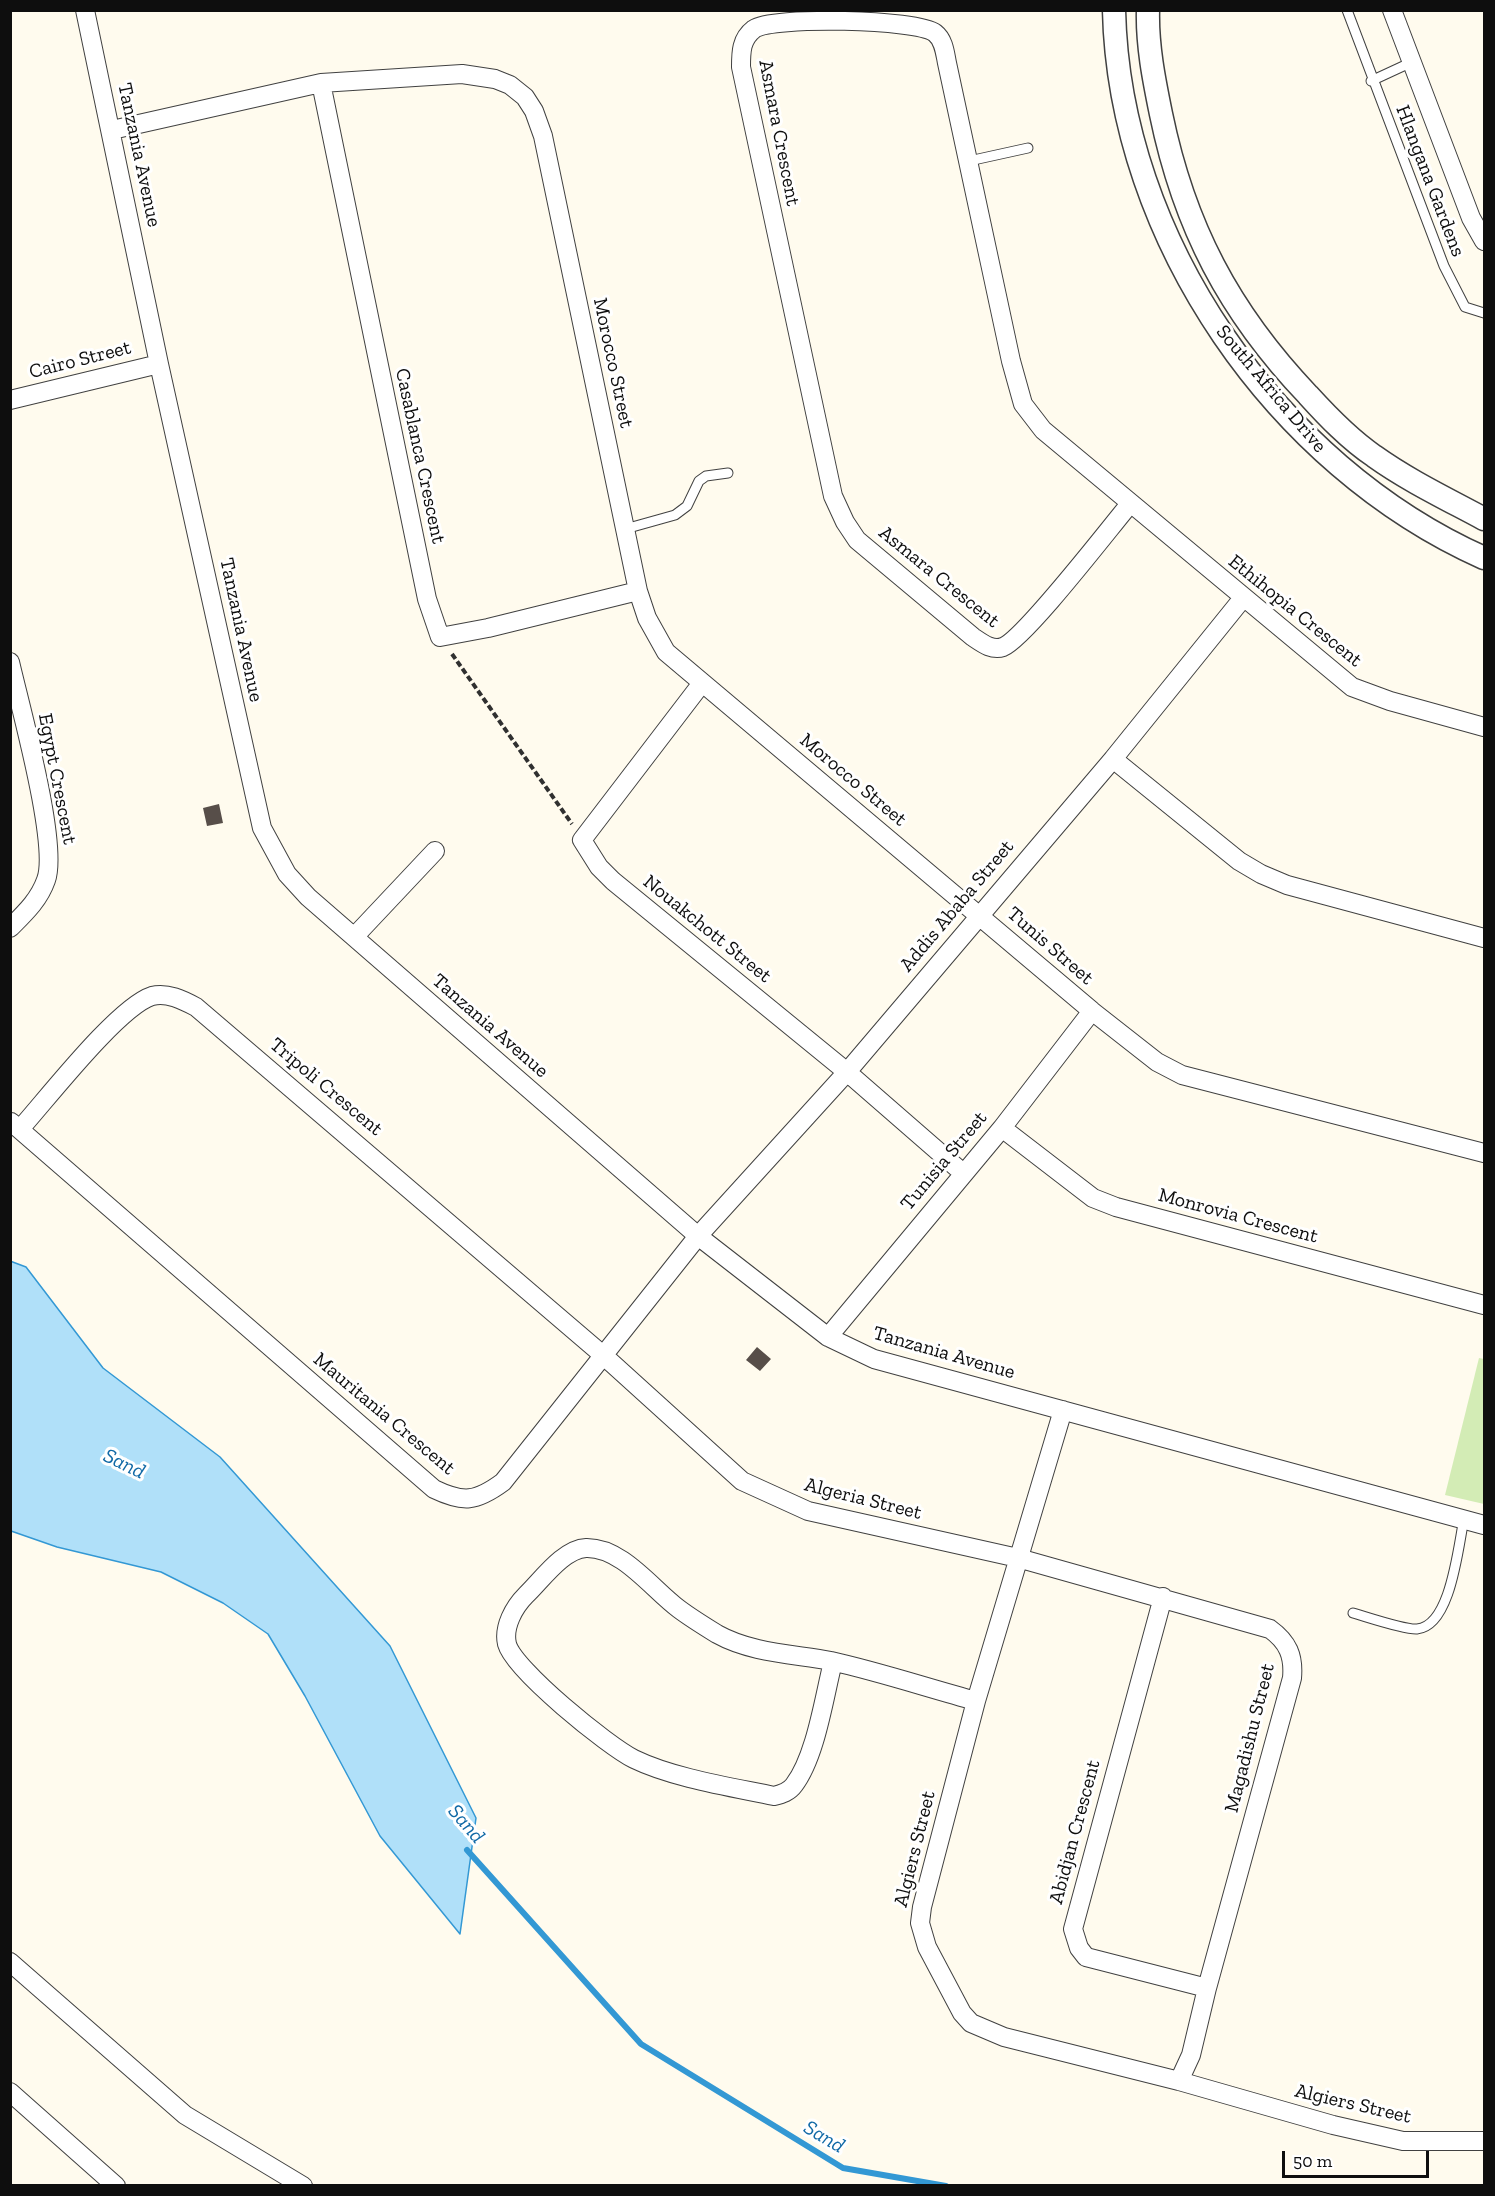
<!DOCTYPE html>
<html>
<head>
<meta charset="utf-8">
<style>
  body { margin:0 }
  #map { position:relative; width:1495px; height:2196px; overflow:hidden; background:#fffbee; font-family:"Zilla Slab",serif }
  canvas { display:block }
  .frame { position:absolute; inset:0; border:12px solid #0e0e0e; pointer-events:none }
  .scale { position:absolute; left:1282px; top:2151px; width:147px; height:27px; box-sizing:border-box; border:3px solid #0e0e0e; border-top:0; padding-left:8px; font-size:18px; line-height:21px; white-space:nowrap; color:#0e0e0e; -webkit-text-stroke:4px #fff; paint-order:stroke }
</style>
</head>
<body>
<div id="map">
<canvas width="1495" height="2196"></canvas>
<div class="frame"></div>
<div class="scale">50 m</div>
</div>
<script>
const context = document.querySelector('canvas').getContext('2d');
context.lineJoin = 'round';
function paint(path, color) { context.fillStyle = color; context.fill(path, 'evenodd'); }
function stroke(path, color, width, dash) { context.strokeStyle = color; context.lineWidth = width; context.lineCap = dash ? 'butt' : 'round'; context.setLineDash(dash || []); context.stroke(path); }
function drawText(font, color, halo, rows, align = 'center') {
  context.font = font + ' "Zilla Slab",serif'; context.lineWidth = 6; context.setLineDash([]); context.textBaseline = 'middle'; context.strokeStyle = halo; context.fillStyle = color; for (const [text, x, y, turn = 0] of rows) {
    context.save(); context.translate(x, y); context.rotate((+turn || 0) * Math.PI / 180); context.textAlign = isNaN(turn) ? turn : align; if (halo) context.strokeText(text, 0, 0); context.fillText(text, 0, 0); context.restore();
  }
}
paint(new Path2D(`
  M1479,1358L1484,1359V1504L1445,1495Z`), '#d3ecb5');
const water = new Path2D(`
  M10,1261L26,1267L103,1368L220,1457L390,1646L476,1818L460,1934L380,1836L305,1696L268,1634L223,1603L161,1572L57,1547L11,1531Z`);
paint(water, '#b0e0f9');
stroke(water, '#3398d4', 1.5);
stroke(new Path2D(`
  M467,1850L641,2044L843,2168L946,2186`), '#3398d4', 6);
paint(new Path2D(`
  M219,804L223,823L207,826L203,808Z
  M757,1347L771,1359L760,1371L746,1360Z`), '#574e49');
const service = new Path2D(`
  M1347,10L1444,266L1465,307L1484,313
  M1371,81L1412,62
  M969,161L1028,148
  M625,529L675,515L687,506L699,481L706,476L728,473
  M1353,1613C1367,1617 1405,1630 1417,1629C1451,1626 1458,1547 1464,1519`);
const minor = new Path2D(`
  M85,10L159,364L262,828L287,874L308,897L698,1236L828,1337L874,1359L1484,1525
  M1392,10L1471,218L1484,241
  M321,83L427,599L440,637L488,628L638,591
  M112,130L321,83L462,74L495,79L510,85L525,97L534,111L543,136L638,591L647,618L666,652L1092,1011L1157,1062L1182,1075L1484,1153
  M10,400L159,364
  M1129,505C1108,530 1025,638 1003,647C992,651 982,643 973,637L857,540L845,522L833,496L741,67C741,52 741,39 754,29C772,16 917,19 935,33C944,40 945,53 947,63L1011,361L1023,404L1043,430L1352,687L1390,701L1484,727
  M10,662C20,706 59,845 46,880C39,900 25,913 10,928
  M702,683L582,840L599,867L613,881L847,1072L963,1173
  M1113,759L1239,861L1261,874L1287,885L1484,938
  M354,937L435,851
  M11,1122L434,1489C463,1503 476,1502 503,1482L698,1236L847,1072L1113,759L1243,598
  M1002,1128L1093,1198L1116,1207L1484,1305
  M20,1129C47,1099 118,1007 152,996C167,992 183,1000 196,1007L604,1356L742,1481L808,1511L1018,1558L1270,1629C1288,1642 1294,1656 1292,1678L1207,1988L1191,2055L1179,2081
  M828,1337L1002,1128L1092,1011
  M1063,1410L976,1701L922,1907L920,1923L927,1947L962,2013L971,2023L1004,2037L1179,2081L1333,2125L1403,2141H1484
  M1163,1597L1073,1929L1079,1948L1086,1957L1207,1988
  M833,1662C824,1697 816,1756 794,1785C789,1792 782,1794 774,1796C731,1787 673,1778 634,1759C608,1746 514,1670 507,1644C503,1627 514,1607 526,1595C541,1581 563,1549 586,1548C622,1547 652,1589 679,1609C691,1618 704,1626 717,1634C751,1653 793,1654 831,1661C880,1672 928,1688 976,1701
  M10,1962L185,2115L303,2186
  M10,2092L116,2186`);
const tertiary = new Path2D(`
  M1114,10C1119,239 1277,466 1484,558
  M1148,10C1147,45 1154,80 1161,114C1184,226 1229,312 1308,395C1328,417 1349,439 1374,456C1409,481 1447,499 1484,519`);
stroke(service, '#414141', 11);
stroke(minor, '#414141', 20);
stroke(tertiary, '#414141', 25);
stroke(new Path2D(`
  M452,654L572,824`), '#303030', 4, [6, 3]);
stroke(service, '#fff', 9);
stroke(minor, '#fff', 18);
stroke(tertiary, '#fff', 22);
drawText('20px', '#0e0e0e', '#fff', [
  ["Asmara Crescent",779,133,79],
  ["Tanzania Avenue",139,155,78],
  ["Hlangana Gardens",1430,181,69],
  ["Cairo Street",80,360,-14],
  ["Morocco Street",613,363,78],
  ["South Africa Drive",1271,389,50],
  ["Casablanca Crescent",420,456,78],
  ["Asmara Crescent",939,577,39],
  ["Ethihopia Crescent",1295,611,39],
  ["Tanzania Avenue",241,630,78],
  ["Egypt Crescent",57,779,79],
  ["Morocco Street",853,780,40],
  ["Addis Ababa Street",957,906,-50],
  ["Nouakchott Street",707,929,39],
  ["Tunis Street",1050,946,41],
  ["Tanzania Avenue",490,1026,41],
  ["Tripoli Crescent",326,1087,40],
  ["Tunisia Street",944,1161,-50],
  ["Monrovia Crescent",1238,1216,15],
  ["Tanzania Avenue",944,1353,16],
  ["Mauritania Crescent",384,1414,40],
  ["Algeria Street",863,1499,14],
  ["Magadishu Street",1250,1738,-76],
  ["Abidjan Crescent",1075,1832,-75],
  ["Algiers Street",915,1849,-76],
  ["Algiers Street",1353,2104,13]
]);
drawText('italic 21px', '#1069a6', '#fff', [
  ["Sand",124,1464,26],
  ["Sand",466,1824,49],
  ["Sand",824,2137,31]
]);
</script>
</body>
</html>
